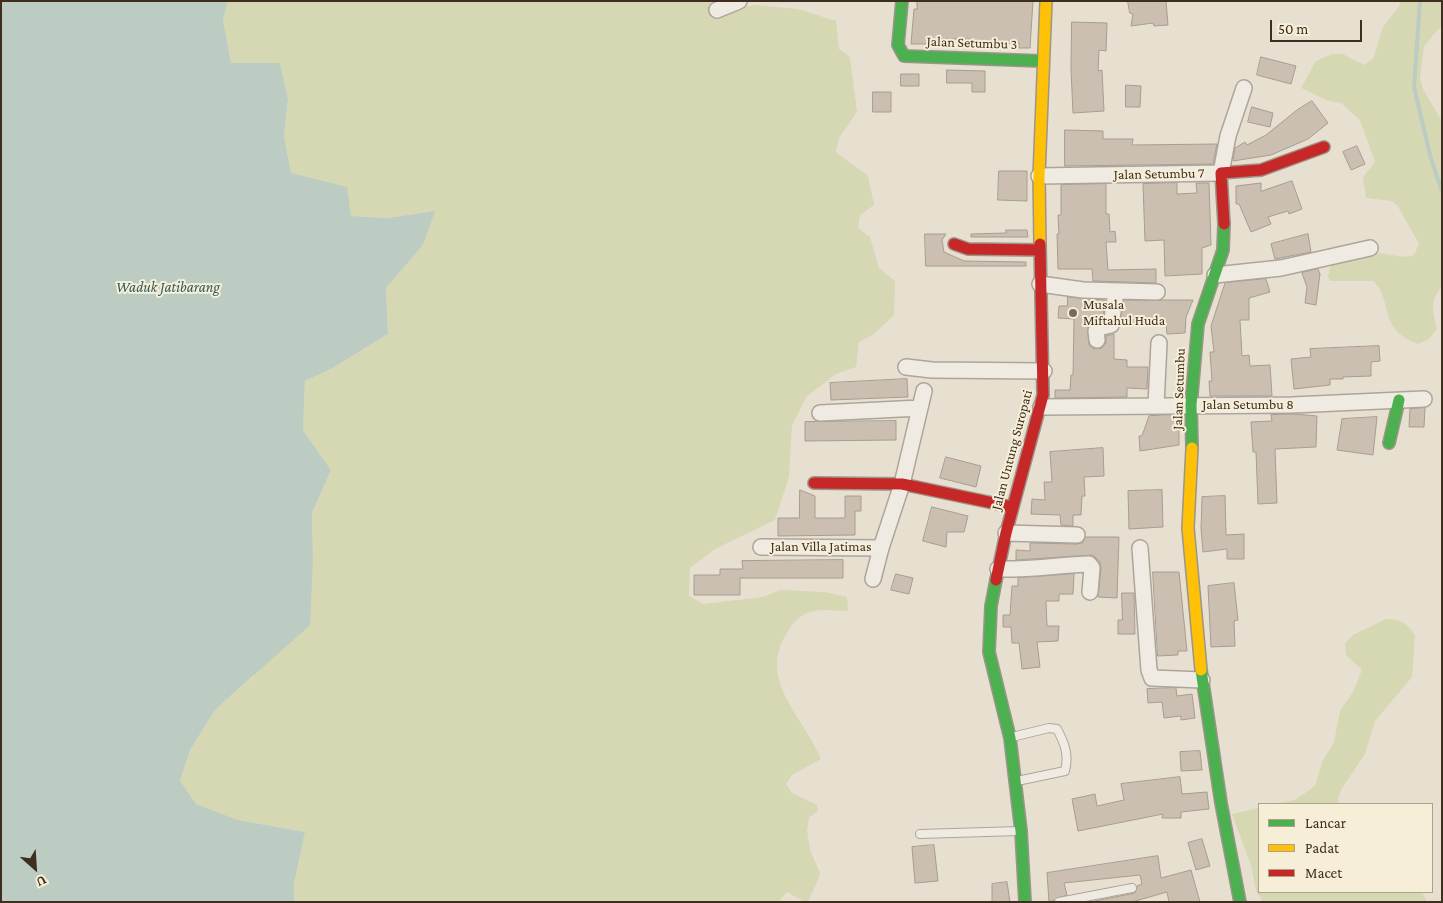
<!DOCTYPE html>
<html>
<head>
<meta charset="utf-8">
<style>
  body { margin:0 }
  #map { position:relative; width:1443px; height:903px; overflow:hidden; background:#e7e0d1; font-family:"Crimson Pro",serif }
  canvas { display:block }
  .frame { position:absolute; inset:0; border:2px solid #3d2e20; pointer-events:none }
  .legend { position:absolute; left:1258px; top:803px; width:175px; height:90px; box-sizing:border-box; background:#f7eed8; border:1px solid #ada18e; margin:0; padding:6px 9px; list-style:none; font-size:15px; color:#3d2e20 }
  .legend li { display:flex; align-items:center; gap:10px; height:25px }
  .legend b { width:25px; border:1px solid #ada18e }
  .north { position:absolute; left:10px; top:843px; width:50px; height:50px; -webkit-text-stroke:4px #f7eed8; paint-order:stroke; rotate:154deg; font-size:14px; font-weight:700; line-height:20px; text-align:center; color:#3d2e20 }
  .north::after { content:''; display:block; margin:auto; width:18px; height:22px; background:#3d2e20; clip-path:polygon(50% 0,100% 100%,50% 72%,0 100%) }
  .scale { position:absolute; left:1270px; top:20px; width:92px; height:22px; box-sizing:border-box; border:2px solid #3d2e20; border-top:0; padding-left:6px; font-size:15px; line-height:18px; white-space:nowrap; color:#3d2e20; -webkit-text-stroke:4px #f7eed8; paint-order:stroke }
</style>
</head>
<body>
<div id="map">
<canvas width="1443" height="903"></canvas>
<div class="frame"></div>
<ul class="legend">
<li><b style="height:6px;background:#4caf50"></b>Lancar</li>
<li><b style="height:6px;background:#ffc107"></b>Padat</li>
<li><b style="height:6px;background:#c62828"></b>Macet</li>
</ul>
<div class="north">U</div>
<div class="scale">50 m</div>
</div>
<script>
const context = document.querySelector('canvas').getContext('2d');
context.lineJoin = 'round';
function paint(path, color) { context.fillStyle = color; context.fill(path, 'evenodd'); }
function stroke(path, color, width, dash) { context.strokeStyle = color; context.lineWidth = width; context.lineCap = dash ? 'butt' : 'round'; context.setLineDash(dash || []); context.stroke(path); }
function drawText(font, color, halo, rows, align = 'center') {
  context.font = font + ' "Crimson Pro",serif'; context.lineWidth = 4; context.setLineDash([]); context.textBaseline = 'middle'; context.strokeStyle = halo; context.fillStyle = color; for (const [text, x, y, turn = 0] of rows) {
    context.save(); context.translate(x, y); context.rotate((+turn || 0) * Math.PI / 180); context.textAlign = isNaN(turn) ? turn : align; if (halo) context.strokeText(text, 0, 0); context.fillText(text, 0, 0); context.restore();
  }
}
paint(new Path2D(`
  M228,1H712L711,14L755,5L798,9L836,21L839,49L850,57L857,112L839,138L836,152L868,176L874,205L860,215L858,228L870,237L879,268L895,281L894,315L874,334L859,342L856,367L836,374L807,396L792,425L789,477L775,520L715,549L690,568L689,596L703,604L763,597L780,590L825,592L847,597L848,611C821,610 805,605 788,631C756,680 803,715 821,759L792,775L786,784L792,793L817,805L818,811L809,818L807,830L810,850L820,873L819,878L808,901H803L787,892L778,902H294V884L305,832L238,820L196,804L180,782L190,750L215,710L253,677L313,559L312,513L331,470L303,430L305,381L331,369L388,334L386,288L423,245L434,211L387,218L351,216L315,180L291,173L284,136L288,99L280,63L231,64L223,19Z
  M1399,1H1442V25L1424,46L1420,78L1423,89L1442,121V287C1429,301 1433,312 1437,329L1429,339L1418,344C1377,329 1394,301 1373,281H1330L1328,276L1331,265C1345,259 1363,251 1378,253C1392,254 1400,259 1414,255L1419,244L1397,205L1392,201L1366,198L1363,177L1375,162L1360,120L1341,103L1329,101L1301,88L1316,61L1332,54H1343L1364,65L1373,59L1383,27L1400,5Z
  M1386,619C1401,619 1407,623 1415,635L1412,677L1375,721L1365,754L1342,788L1338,799L1340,804H1274L1295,800L1315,786L1322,762L1334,742L1340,711L1353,692L1362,670L1346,655L1345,644L1353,635Z
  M1259,808V892H1422L1427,902H1263L1256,891L1251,865L1232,814Z`), '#d6d7b3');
paint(new Path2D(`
  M1,1H228L223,19L231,63H280L288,99L284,136L291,173L347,187L351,216L387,218L435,211L423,245L386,288L388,334L331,369L305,381L303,430L331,470L312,513L313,559L310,625L215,710L190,750L180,781L196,804L238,820L305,832L294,884V902H1Z`), '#bcccc2');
stroke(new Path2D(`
  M1420,1L1414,87L1430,155L1442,192`), '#bcccc2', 4);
const building = new Path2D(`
  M917,1H1033L1030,48H1019V43L973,45V39H931V44H911L914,9H917Z
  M1128,1H1166L1168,25L1154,26L1153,23L1131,26L1133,14L1130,13Z
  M1072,22L1107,23L1106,51L1099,50L1098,71L1102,70L1104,111L1073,113L1071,69Z
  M1261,57L1296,66L1291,84L1257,75Z
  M947,70L985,71V92H972V83H947Z
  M901,74H919V86H901Z
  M1126,85L1141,86L1140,107H1126Z
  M873,92H891V112H873Z
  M1312,101L1328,123L1308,139L1271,155L1233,161L1235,148L1245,142L1247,145L1266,135L1297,110Z
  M1252,107L1273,113L1270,127L1248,122Z
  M1065,130L1103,131V139H1133L1132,145L1217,144L1213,164L1065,166Z
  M1357,146L1365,164L1351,170L1343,152Z
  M999,171H1027V201L998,200Z
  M1292,181L1302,209L1289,214L1288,211L1268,217L1271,224L1251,232L1239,204H1236V186L1261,183V191Z
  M1177,183V194L1197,193L1196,183H1209L1211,245L1202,248V274L1165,276L1164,240L1145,241L1143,184Z
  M1106,184V214H1109L1110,232L1115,231L1116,242H1106L1108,270L1156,269V283L1093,281L1092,269H1058L1057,234H1059L1058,215H1061V185Z
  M1006,230H1027L1028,237H971V234L1006,233Z
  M925,234H946L942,240L944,252L964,261L1026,262V266H926Z
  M1308,234L1311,252L1275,259L1271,244Z
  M1318,269L1320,274L1316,305L1305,303L1307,287L1302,273Z
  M1266,279L1270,292L1249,298V320H1240L1242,356L1249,355L1250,366L1270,365L1272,396H1210L1209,381H1212L1210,352H1214L1211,326L1225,283Z
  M1068,297L1105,300L1103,317L1095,319L1088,326L1089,345L1094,349L1102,348L1106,343V336L1114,334V359L1127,360V367H1148L1147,389L1127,388V397L1055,398V390H1070L1071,375H1073L1074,319L1058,318L1059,306H1067Z
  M1124,300H1193L1186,317L1185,333L1167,334L1166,324L1120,325Z
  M1379,346L1380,361L1371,362V376L1343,377V379H1330V385L1294,389L1291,359L1311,357L1310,349Z
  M907,379L908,397L831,400L830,383Z
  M1425,408L1424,427H1409L1410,409Z
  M1295,414L1317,416L1316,447L1275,449L1277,503L1258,504L1256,452H1253L1251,422L1272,421L1271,415Z
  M1179,415V445L1140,451L1139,436H1142L1149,416Z
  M1377,417L1373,455L1337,450L1342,419Z
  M896,421V440L805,441V422Z
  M1103,448L1104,476L1084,477L1085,496H1082L1081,515H1073V526L1061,525L1060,515L1031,514L1032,499L1045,500L1044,482H1052L1050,452Z
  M946,457L981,466L976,487L940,478Z
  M800,490L815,496V518H845V496H861V511H855V535L778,536V518H799Z
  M1162,490L1163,527L1129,529L1128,491Z
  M1225,496L1226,535L1244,534V559H1227V549L1203,552L1201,528L1202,497Z
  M932,507L968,516L964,532H947L946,547L923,541Z
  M1086,537H1119L1117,598L1098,597L1101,568L1100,562L1093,555L1016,560V550L1030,551V543L1077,544L1082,543Z
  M843,560V578H740V595H694V575H720V569H743L742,561Z
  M1153,572H1179L1187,651H1178V655L1158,656Z
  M896,574L913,578L909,594L891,590Z
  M1074,574L1073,594H1059V601H1046L1047,626H1059L1058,641L1037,642L1040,667L1022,669L1019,643H1012L1011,627H1003V615H1010L1012,586H1018V578Z
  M1234,583L1238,620L1234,621L1235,646L1211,647L1208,586Z
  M1122,593H1134L1135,634H1118V620H1122Z
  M1176,688L1177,696L1192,694L1195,718L1181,720V716L1164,718L1162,702L1148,703L1147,689Z
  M1200,751L1202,770L1181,771L1180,752Z
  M1180,777L1182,794L1207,792L1209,809L1181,812V818H1162L1163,814L1078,831L1072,799L1095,794L1097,806L1124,800L1121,784Z
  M1202,839L1210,866L1196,870L1188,843Z
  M934,845L938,881L915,883L912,847Z
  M1158,856L1161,878L1191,870L1200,902H1169L1167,892L1132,902H1090L1135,893L1137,886L1142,884L1140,875L1064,883L1067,895L1049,902L1047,873Z
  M1007,882L1010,902H992V884Z`);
paint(building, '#cbbfb2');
stroke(building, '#a89c90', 1);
const lane = new Path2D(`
  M1012,737L1049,728L1057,729C1065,744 1069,755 1065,771L1017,781
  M920,834L1019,831
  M1059,902L1132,888`);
const street = new Path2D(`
  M717,10L739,1
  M1039,176L1221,173L1228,136L1244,88
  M1215,275L1281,268L1370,248
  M1040,284L1083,290L1157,292
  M1097,340L1096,331L1098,328L1111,325L1116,292
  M906,367L932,370L1044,371
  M1156,405L1159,343
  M1041,407L1292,405L1424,399
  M820,413L920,408
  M1006,533L1077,535
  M761,547L881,548
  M1140,548L1149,670L1152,678L1202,680
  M998,569C1029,570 1059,565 1089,564L1092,568L1090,592
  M873,579L881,548L902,484L924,391`);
const fast = new Path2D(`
  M902,1L898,45L904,56L1042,61
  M1389,443L1399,400
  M1192,448L1191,405L1198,324L1223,250L1224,224
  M996,580L991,606L989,652L1010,738L1021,831L1025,902
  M1201,670L1221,803L1240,902`);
const slow = new Path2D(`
  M1040,244L1039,176L1046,1
  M1192,448L1188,528L1201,670`);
const jam = new Path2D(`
  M1224,224L1221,173L1261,170L1324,147
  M954,244L968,249L1040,250
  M814,483L902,484L1012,507
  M996,580L1006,533L1043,395L1040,244`);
stroke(lane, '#ada599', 10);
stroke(street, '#ada599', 18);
stroke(fast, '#9c958a', 14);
stroke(slow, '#9c958a', 14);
stroke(jam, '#9c958a', 14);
stroke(lane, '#efebe3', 8);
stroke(street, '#efebe3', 15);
stroke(fast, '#4caf50', 11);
stroke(slow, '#ffc107', 11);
stroke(jam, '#c62828', 11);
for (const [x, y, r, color] of [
  [1073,313,5,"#786c5e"]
]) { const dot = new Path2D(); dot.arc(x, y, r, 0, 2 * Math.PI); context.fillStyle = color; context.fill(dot); stroke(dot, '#f7eed8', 2); }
drawText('14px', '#3d2e20', '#f7eed8', [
  ["Jalan Setumbu 3",972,43,2],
  ["Jalan Setumbu 7",1159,174,-1],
  ["Jalan Setumbu",1179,389,-88],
  ["Jalan Setumbu 8",1248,405],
  ["Jalan Untung Suropati",1012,450,-75],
  ["Jalan Villa Jatimas",821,547]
]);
drawText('14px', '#3d2e20', '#f7eed8', [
  ["Musala",1083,305],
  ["Miftahul Huda",1083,321]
], 'left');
drawText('italic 15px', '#2f5d5a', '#f7eed8', [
  ["Waduk Jatibarang",168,287]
]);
</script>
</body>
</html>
